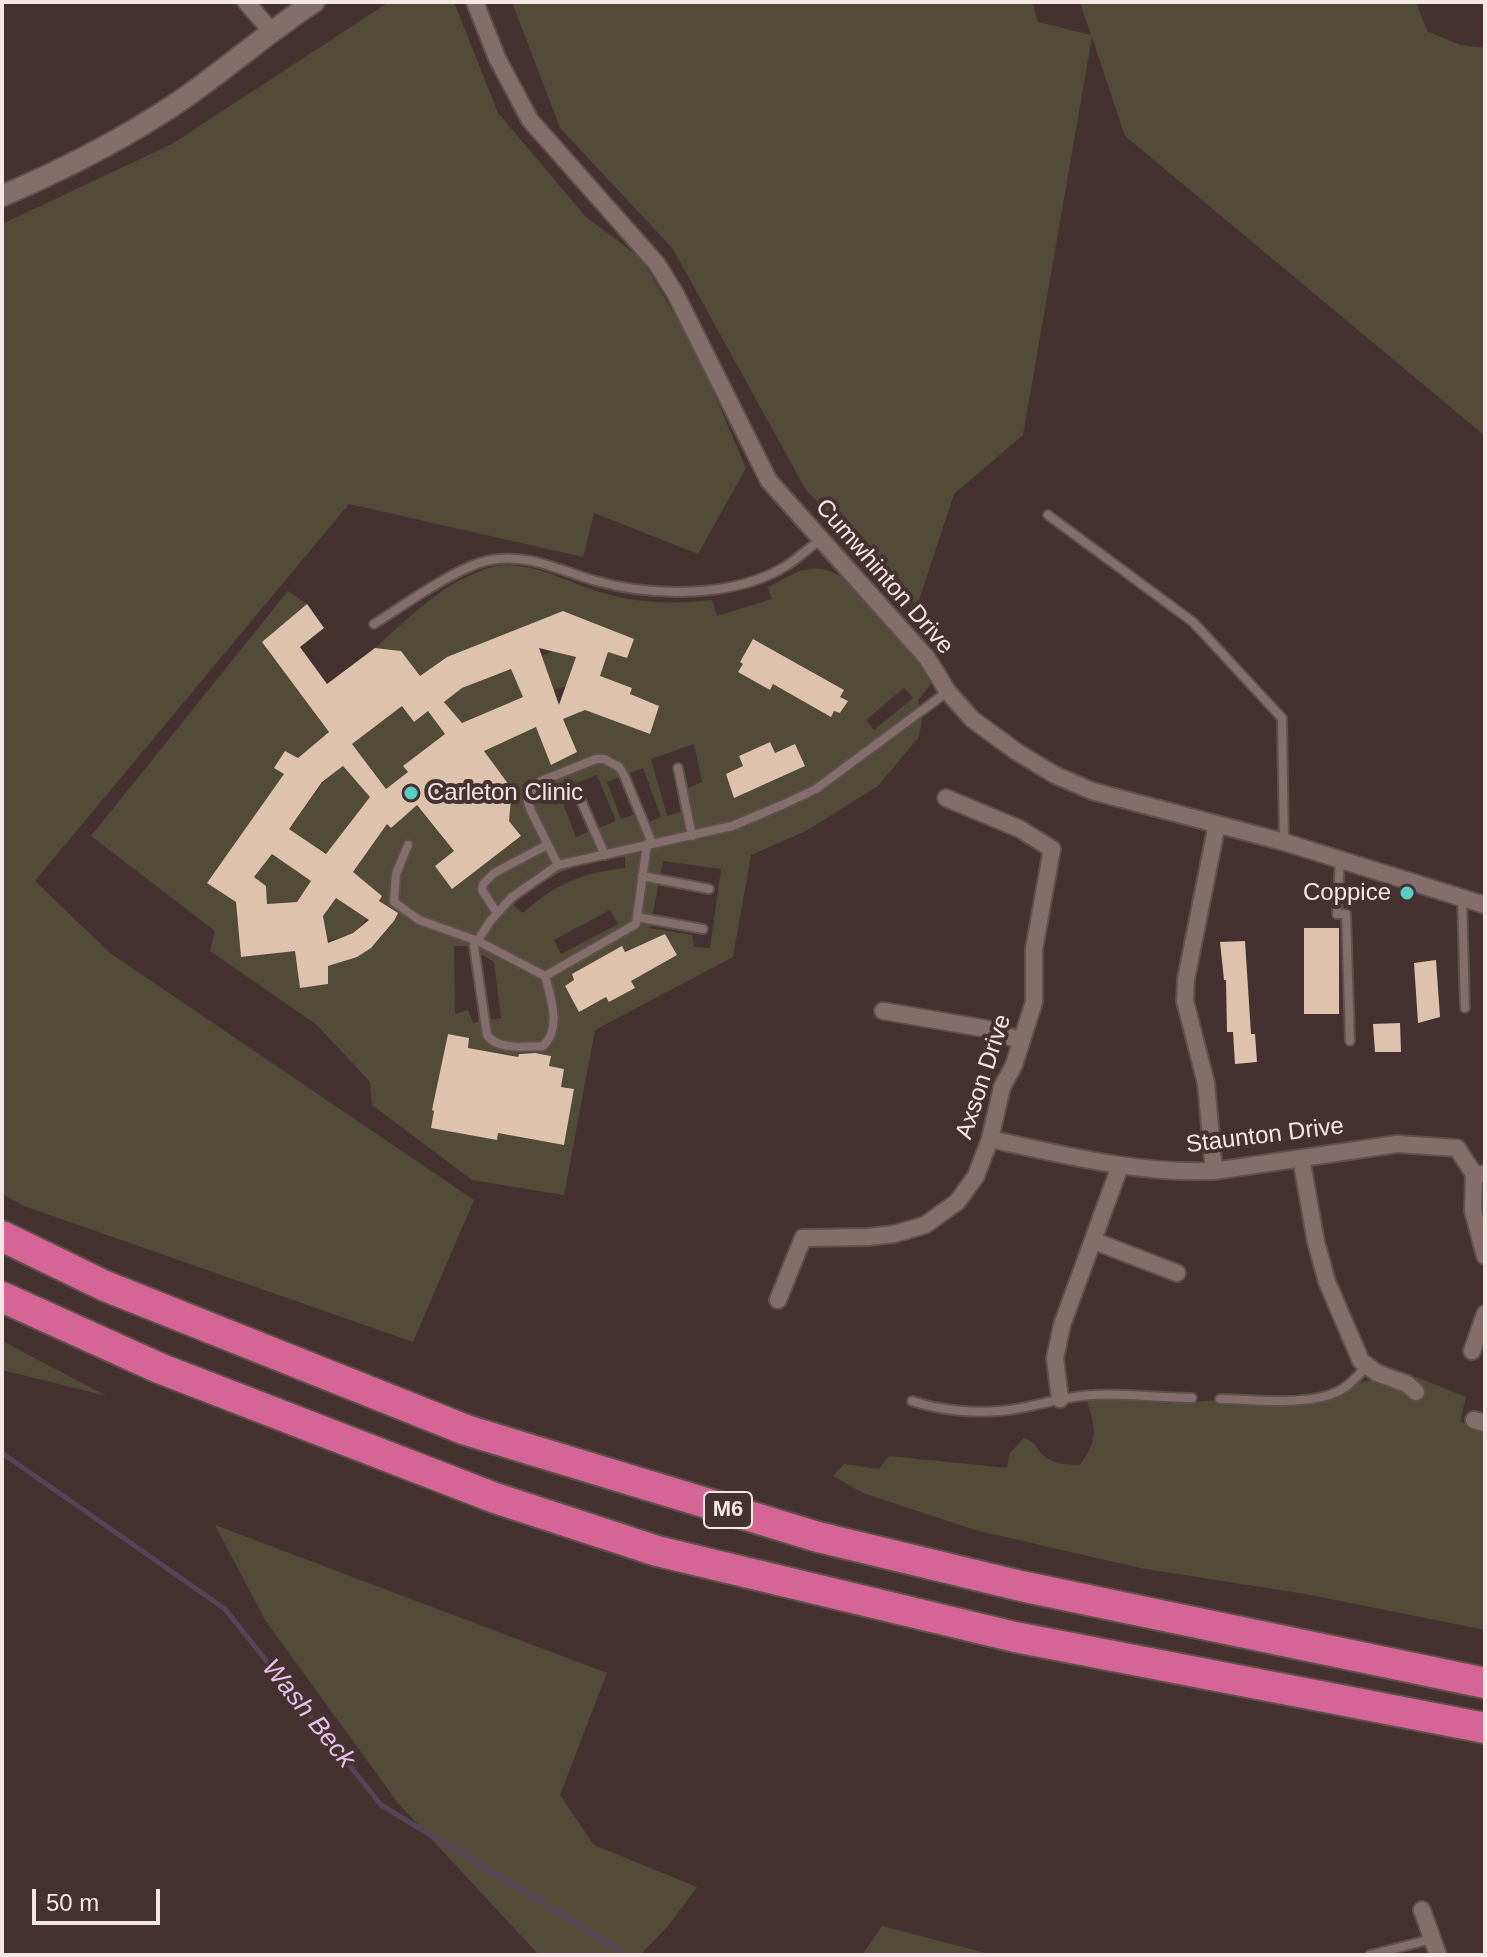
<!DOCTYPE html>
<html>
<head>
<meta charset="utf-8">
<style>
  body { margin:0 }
  #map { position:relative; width:1487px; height:1957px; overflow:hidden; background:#453230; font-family:Helvetica,sans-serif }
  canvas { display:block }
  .frame { position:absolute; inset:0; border:4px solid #f4e7e5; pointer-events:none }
  .scale { position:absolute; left:32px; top:1889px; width:128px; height:36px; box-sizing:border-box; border:4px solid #f4e7e5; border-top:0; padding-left:10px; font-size:24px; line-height:28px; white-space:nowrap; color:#f4e7e5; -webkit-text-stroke:6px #453230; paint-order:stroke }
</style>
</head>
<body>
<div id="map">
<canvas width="1487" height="1957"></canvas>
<div class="frame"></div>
<div class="scale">50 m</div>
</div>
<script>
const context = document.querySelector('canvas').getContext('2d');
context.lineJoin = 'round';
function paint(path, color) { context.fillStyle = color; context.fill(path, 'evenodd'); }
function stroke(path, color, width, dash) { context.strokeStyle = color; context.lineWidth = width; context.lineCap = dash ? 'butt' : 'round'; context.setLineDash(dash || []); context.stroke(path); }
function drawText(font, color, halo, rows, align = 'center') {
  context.font = font + ' Helvetica,sans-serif'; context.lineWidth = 8; context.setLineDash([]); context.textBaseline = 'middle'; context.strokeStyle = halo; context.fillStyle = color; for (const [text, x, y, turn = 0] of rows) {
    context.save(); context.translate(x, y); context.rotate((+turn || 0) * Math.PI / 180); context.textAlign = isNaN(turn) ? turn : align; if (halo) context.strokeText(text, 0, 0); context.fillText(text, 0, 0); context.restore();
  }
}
paint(new Path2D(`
  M389,2H454L498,113L586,217L641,258L696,351L746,468L698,554L594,513L583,557L349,504L35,881L110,953L474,1200L413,1342L24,1206L2,1194V224L172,144Z
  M512,2H1032L1038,22L1091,35L1080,2H1416L1427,31L1460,45L1485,48V436L1125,136L1092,37L1023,435L954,494L917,606L806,490L673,249L560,128Z
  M502,565C535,564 562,579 593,590C632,603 671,605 712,600L717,616L772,599L768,587C798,572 812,559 844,578L928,673L931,684L918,700L922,719L919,737L878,786L806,831L751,855L733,957L595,1030L564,1195L472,1180L372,1105L370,1082L317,1025L210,951L215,931L91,836L288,591L307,604L263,642L329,732L298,758L285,751L284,774L207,883L236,902L242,957L272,954L292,920L300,988L328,984V966C358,959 377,946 394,921L379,901L382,896L353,872L387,824L391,828L415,803L454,851L435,866L452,888L521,837L503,814L510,812L511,802L497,798L511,787L484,751L536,727L552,765L576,752L563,719L585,710L650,733L659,706L630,694L632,689L598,682L608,652L627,657L592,622L563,611L447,657L420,676L401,651L375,648C412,615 451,574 502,565ZM753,639L844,690L840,697L847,701L841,713L834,711L831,716L773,684L739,672L743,664L740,662ZM904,688L913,698L874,730L866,720ZM769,742L775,753L743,766L739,756ZM694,744L702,782L688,788L692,808L667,816L651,759ZM643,768L661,817L649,822L644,811L621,819L607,782ZM597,775L616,821L576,837L558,790ZM614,857H625V868C582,873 555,884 523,913L513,905C542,876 575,864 614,857ZM663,861L721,869L710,948L694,947L692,935L650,928ZM610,910L618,924L561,954L554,940ZM665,934L631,981L634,988L610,1002L606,997L579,1011L565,987L574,980L572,974ZM454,946H467L494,962L501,1018L473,1023L468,1010L455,1014ZM448,1034L469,1038L467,1053L492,1052L518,1057L520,1050L551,1056L549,1066L564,1069L561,1087L574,1090L564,1145L498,1133L433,1110Z
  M563,647L576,657L578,682L554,690L542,656Z
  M511,669L523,697L462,723L444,702L462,688Z
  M402,706L414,722L428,711L448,739L403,766L408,772L386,789L352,744Z
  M343,766L370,797L327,854L289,829L323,782Z
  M272,854L311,881L297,902L267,904L266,886L254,877Z
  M336,898L367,919L353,933L328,941L323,916Z
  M2,1341L107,1396L2,1370Z
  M1416,1377L1466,1397L1460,1422L1485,1427V1630L1305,1594L1140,1568L975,1530L863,1493L833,1476L844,1464L879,1469L889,1456L1007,1468L1009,1454L1024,1438C1038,1444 1034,1446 1043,1455C1052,1464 1068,1465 1080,1465C1100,1437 1095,1427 1085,1396L1107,1394L1140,1401L1168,1404L1242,1398L1310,1403L1336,1397L1358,1382Z
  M215,1525L607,1673L560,1795L594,1845L697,1887L668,1926L640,1955H539L398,1803L265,1620Z
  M882,1926L993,1955H862Z`), '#524b38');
stroke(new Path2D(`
  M2,1453L225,1609L381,1805L628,1955`), '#564357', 5);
paint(new Path2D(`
  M307,604L324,628L300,647L327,684L375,648L401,651L420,676L447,657L563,611L634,639L627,658L608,652L600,676L632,688L630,694L659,706L650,734L585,710L563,719L577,752L551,765L536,727L484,751L512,789L509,821L521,836L452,889L435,866L454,851L417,805L391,828L387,824L353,872L382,896L379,901L398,913L394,921L371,948L357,957L328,966V984L300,988L295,951L241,957L236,902L207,883L284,774L274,768L285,751L298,758L329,732L262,642ZM539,648L576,657L559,705ZM511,669L523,697L462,723L444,702L462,688ZM402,706L414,722L428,711L445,734L403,766L408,772L386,789L352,744ZM343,766L370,797L326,854L289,829L322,782ZM272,854L311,881L297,902L267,904L266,886L254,877ZM336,898L369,920L353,933L328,943L323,916Z
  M753,639L844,690L840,697L848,701L840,713L834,711L831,717L773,684L770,690L738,672L743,664L740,662Z
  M770,742L775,753L795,744L805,766L734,798L726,774L743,766L739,756Z
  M1304,928H1339V1014H1304Z
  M665,934L677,955L631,981L635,988L609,1002L606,997L579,1012L565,986L574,980L572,974L622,946L625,952Z
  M1245,941L1251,1034H1255L1257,1062L1235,1064L1233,1032H1227L1226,980H1224L1220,942Z
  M1436,960L1440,1017L1418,1023L1414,963Z
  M1400,1023L1401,1052H1375L1373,1024Z
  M448,1034L469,1038L468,1048L518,1057L519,1054L535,1053L551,1056L549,1066L564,1069L561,1087L574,1089L564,1145L498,1133L497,1140L431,1128L434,1111L432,1110Z`), '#ddc2ae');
const service = new Path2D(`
  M1048,515L1193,622L1282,718L1284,841
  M374,624C403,606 459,565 491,560C528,553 561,571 596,581C654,597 734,598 786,566C798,558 809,548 820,540
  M678,768L692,836
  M579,796L605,855
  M408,845L396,874L394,902L419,920L478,941L545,976C551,999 562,1028 543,1046C525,1046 499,1051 487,1035L474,946L491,920L512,897L558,865L732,826L782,805L816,789L947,692
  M1340,860L1337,914H1346L1350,1041
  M558,865L531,811L528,802L530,793L541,781L596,759H604L619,767L624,775L652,843
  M642,876L709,889
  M1462,899L1465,1008
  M497,913L482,890L483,884L494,873L547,845
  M637,917L703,929
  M545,976L636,924L647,844
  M1220,1399C1254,1399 1308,1407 1339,1391C1350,1386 1359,1374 1367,1366
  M912,1401C941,1411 979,1414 1009,1410C1037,1406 1065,1396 1093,1395C1126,1393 1159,1398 1192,1398
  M1370,1955L1432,1939`);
const minor = new Path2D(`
  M246,2L273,33
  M475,2L497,58L530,120L657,264L676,295L769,481L927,658L948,692L972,719L1017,752L1055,775L1092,791L1284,842L1485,905
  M883,1011L988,1029L1021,1041
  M990,1139C1064,1155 1138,1174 1214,1171L1397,1144L1457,1148L1474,1174H1485
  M1301,1158L1316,1242L1327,1282L1361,1361L1377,1373L1407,1384L1416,1392
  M1214,1171L1206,1083L1185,1001L1186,979L1217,824
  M1474,1174L1473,1211L1485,1256
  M1094,1241L1177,1273
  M778,1300L803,1238L868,1237L894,1234L925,1225L957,1202L976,1176L990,1139L1002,1087L1014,1065L1034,1002V949L1052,849L1020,829L946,798
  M1472,1351L1485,1314
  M1060,1399L1055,1358L1062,1325L1120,1166
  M1474,1420L1485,1423
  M1422,1910L1438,1955`);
const tertiary = new Path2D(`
  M2,196C67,168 132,135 190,94C232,64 271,30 314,2`);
const motorway = new Path2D(`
  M2,1236L105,1286L466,1430L818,1537L1021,1586L1485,1683
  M2,1297L159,1368L495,1498L657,1551L1015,1637L1485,1728`);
stroke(service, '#5f4f4d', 12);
stroke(minor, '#5f4f4d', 20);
stroke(tertiary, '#5f4f4d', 24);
stroke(motorway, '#5f4f4d', 34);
stroke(service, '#846e6b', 8);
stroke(minor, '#846e6b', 16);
stroke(tertiary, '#846e6b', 20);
stroke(motorway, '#d56594', 30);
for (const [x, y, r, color] of [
  [411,793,8,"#58cec1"],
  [1407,893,8,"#58cec1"]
]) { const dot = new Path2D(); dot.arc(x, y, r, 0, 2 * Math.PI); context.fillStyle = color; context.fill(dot); stroke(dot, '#453230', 3); }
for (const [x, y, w] of [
  [728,1510,48]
]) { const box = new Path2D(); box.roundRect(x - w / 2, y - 18, w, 36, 6); context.fillStyle = '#453230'; context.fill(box); stroke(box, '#f4e7e5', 2); }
drawText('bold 22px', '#f4e7e5', null, [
  ["M6",728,1510]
]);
drawText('24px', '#f4e7e5', '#453230', [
  ["Cumwhinton Drive",884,577,49],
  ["Axson Drive",984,1077,-72],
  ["Staunton Drive",1265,1136,-7]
]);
drawText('24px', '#f4e7e5', '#453230', [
  ["Carleton Clinic",427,793],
  ["Coppice",1391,893,"right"]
], 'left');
drawText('italic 26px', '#e9c1eb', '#453230', [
  ["Wash Beck",308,1714,51]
]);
</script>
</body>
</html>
